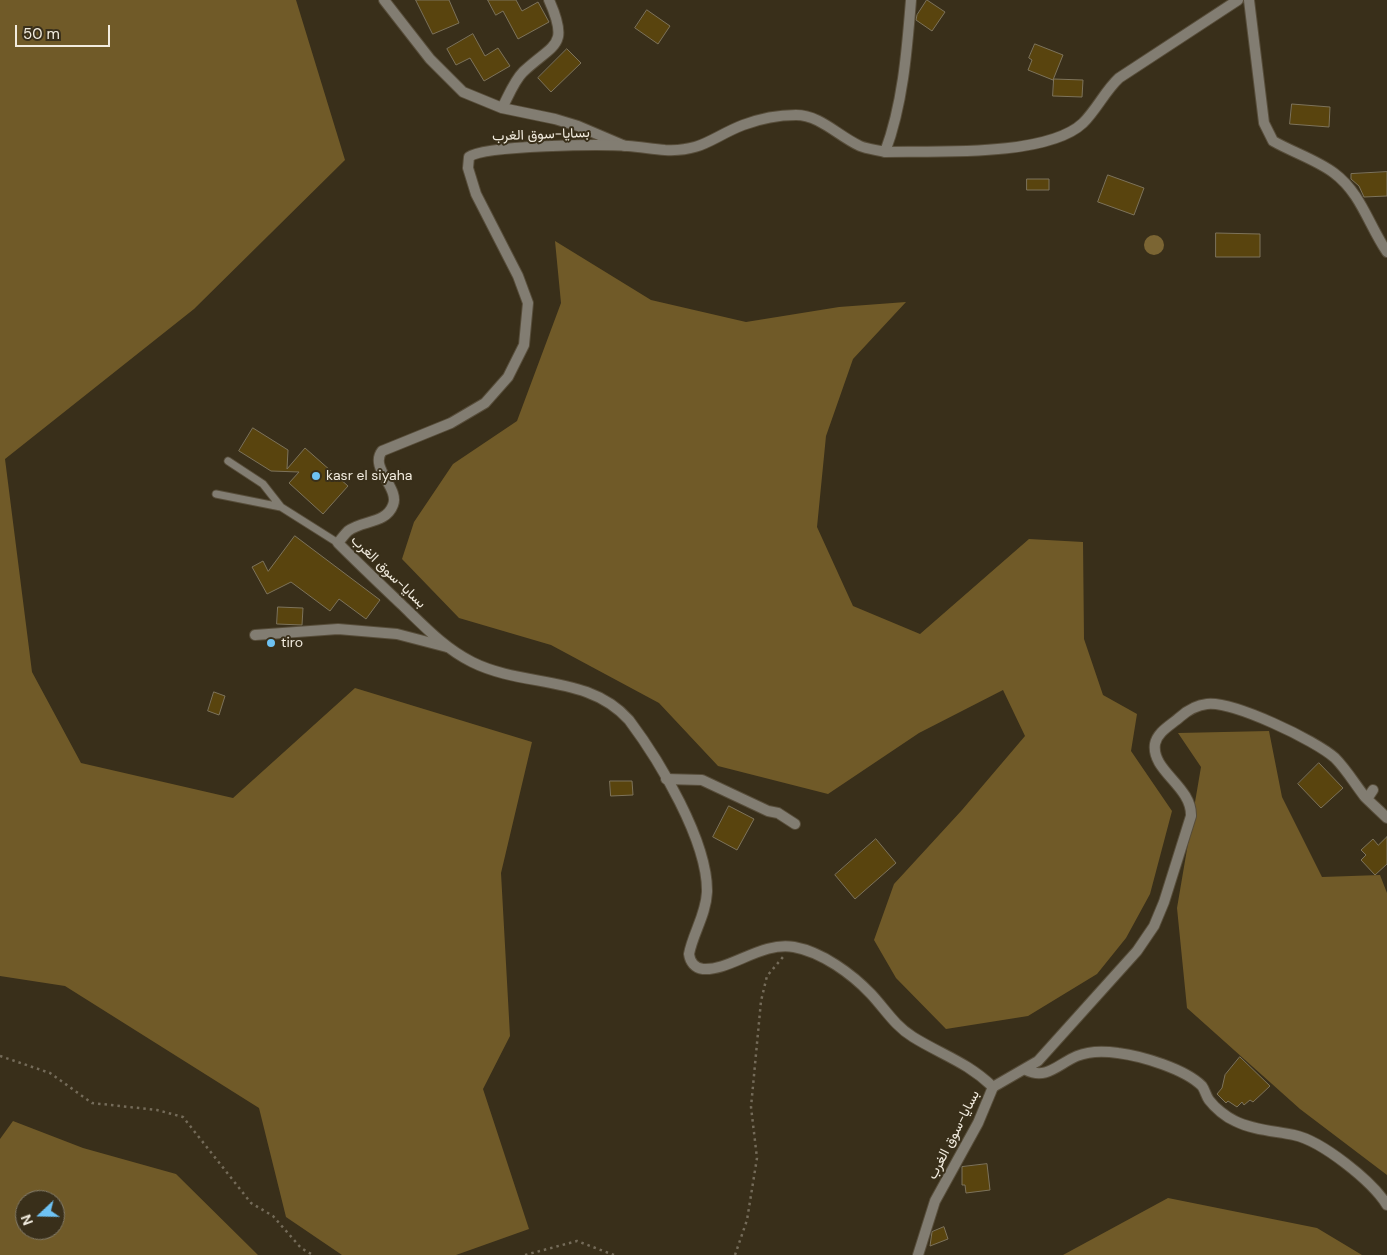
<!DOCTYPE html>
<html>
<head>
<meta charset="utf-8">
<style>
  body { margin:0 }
  #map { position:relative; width:1387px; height:1255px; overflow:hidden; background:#392f1a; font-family:"DM Sans",sans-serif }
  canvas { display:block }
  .north { position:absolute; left:15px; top:1190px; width:50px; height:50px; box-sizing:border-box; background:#392f1a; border:1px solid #837b69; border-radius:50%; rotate:249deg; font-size:14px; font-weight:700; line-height:20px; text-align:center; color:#f2ecdf }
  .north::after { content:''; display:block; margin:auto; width:18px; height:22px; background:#6ec2f3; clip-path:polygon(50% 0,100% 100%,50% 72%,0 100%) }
  .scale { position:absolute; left:15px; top:25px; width:95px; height:22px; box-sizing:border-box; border:2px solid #f2ecdf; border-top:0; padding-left:6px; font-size:15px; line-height:18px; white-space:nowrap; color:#f2ecdf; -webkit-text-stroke:4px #392f1a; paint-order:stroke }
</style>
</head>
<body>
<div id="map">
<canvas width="1387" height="1255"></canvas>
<div class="north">N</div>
<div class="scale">50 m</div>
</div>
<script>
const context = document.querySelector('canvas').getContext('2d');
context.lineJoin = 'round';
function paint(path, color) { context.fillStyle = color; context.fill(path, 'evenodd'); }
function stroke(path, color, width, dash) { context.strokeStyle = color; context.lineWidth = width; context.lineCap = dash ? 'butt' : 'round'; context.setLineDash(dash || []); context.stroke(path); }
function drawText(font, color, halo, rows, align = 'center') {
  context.font = font + ' "DM Sans",Vazirmatn,sans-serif'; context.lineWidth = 4; context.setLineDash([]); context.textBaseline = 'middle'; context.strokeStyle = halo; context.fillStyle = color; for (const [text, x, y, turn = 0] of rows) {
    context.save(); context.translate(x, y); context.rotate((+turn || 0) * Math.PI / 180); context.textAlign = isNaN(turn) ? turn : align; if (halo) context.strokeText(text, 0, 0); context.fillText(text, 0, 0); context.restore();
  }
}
paint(new Path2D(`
  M0,0H296L345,160L194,309L5,459L32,672L81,763L233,798L355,688L532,742L501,873L510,1036L483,1089L529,1229L456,1255H342L286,1217L259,1108L65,986L0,976Z
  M555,241L651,300L746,322L839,307L906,302L853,359L826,436L817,527L853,606L920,634L1029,539L1083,542L1084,639L1103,695L1137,714L1131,751L1172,811L1150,894L1126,938L1097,974L1028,1016L946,1029L896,978L874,940L894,884L962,810L1025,736L1003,690L919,733L828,794L718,766L659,703L551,645L459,618L402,559L414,522L453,464L517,421L561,303Z
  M1269,731L1282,797L1322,877L1380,875L1387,893V1175L1300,1109L1187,1008L1177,908L1201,767L1178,733Z
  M13,1121L83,1148L176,1174L258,1255H0V1139ZM25,1200H55V1230H25Z
  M1168,1198L1317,1228L1362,1255H1063Z`), '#705a28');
paint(new Path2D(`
  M1144 245a10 10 0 1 1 20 0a10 10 0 1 1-20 0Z`), '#7b6533');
const building = new Path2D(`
  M416,0H449L459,23L433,34Z
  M488,0H516L522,11L538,2L549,22L518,39L503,11L496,15Z
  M927,0L945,12L932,31L916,20L917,15Z
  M647,10L670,26L658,44L635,28Z
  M473,34L485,56L498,48L510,66L484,81L470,58L456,65L447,49Z
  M1035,44L1063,55L1053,80L1028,70L1032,60L1029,58Z
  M567,49L581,63L551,92L538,78Z
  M1054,79L1083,80L1082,97L1053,96Z
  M1292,104L1330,107L1329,127L1290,124Z
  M1387,172V196L1364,197L1359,186L1351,179V174Z
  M1108,175L1144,188L1134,215L1098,202Z
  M1027,179H1049V190H1027Z
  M1216,233L1260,234V257H1216Z
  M253,428L288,450L287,469L305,448L348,486L323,514L289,483L299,472L271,471L239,451Z
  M295,536L380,600L366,619L339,599L330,611L291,582L267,594L252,567L263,561L268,571Z
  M278,607L303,608L302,625L277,624Z
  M214,692L225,696L219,715L208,711Z
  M1319,763L1343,788L1321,808L1298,784Z
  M610,781H632L633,795L611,796Z
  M729,806L754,819L737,850L713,837Z
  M1387,837V864L1375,875L1361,860L1366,855L1361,850L1373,839L1378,845Z
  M876,839L896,863L855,899L835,875Z
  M1240,1057L1270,1086L1253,1102L1250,1100L1244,1105L1242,1102L1237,1107L1228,1101L1226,1103L1217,1094L1222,1088L1225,1075Z
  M987,1164L990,1190L966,1193L965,1185H962V1167Z
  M944,1227L948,1239L930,1246L932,1232Z`);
paint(building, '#59440e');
stroke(building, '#7d735b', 1);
const service = new Path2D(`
  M228,461L263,484L281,507
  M216,494L281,507L338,543`);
const minor = new Path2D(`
  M384,0L430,59L463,92L502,108L555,119L578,126L625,146
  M1249,0L1264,123L1273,141C1292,152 1317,160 1334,173C1361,193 1369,226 1387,252
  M502,108C508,97 514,81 523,72C554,43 570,47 549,0
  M885,152C935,151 1047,157 1083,123C1097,109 1105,91 1119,78L1238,0
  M255,635L338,629L397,634L447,647
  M666,779L702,780L768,811L778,813L795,824
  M1367,799L1373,790
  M1026,1070C1047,1080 1058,1064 1077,1056C1089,1051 1105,1051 1118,1053C1142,1056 1185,1069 1202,1086C1205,1090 1206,1096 1209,1100C1215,1108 1226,1117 1235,1121C1253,1130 1275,1131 1294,1135C1322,1141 1372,1181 1387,1205
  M993,1087L1038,1061L1137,951L1154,926L1164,902L1191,816C1192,786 1151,771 1155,744C1157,732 1171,725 1180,717C1188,710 1197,705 1207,704C1233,701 1315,740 1335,758C1346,769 1355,784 1365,797C1372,804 1380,811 1387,818`);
const tertiary = new Path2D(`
  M911,0C907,50 903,104 885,152C877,150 867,149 860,146C838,136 820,115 796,115C779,115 759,119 743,125C712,137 702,152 665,150C653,149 640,147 628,146C604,144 484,145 469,157L468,168L476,194L518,276L528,303L524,345L508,377L485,403L451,423L382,451C369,468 400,488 393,505C386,524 362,520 348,531C344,535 341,539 338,543C359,564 380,584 401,604C423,625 444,648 472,662C524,688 588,674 629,720C659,760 708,841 707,892C706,915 693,933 689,954C690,962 695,968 703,969C730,971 762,941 794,947C822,952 852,974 871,994C885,1009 895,1026 913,1037C942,1055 967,1062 993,1087L978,1123L935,1201L918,1255`);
stroke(service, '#574d3a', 9);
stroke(minor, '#574d3a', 12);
stroke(tertiary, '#574d3a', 12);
stroke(new Path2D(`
  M0,1056L50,1073L92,1103L157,1110L183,1117L251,1203L273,1216L301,1248L313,1255
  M525,1255L577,1241L614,1255
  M735,1255L747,1220L757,1158L751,1107L761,1001L767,976L783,957`), '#746b59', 2.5, [2.5, 4]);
stroke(service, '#827d72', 7);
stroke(minor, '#827d72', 10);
stroke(tertiary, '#827d72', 10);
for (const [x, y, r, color] of [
  [316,476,5,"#6ec2f3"],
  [271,643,5,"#6ec2f3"]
]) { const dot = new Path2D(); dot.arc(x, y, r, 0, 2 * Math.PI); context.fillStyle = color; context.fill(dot); stroke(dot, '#392f1a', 2); }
drawText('14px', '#f2ecdf', '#392f1a', [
  ["بسايا-سوق الغرب",541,135,-2],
  ["بسايا-سوق الغرب",388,572,44],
  ["بسايا-سوق الغرب",954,1135,-63]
]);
drawText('14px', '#f2ecdf', '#392f1a', [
  ["kasr el siyaha",326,476],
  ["tiro",281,643]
], 'left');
</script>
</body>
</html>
